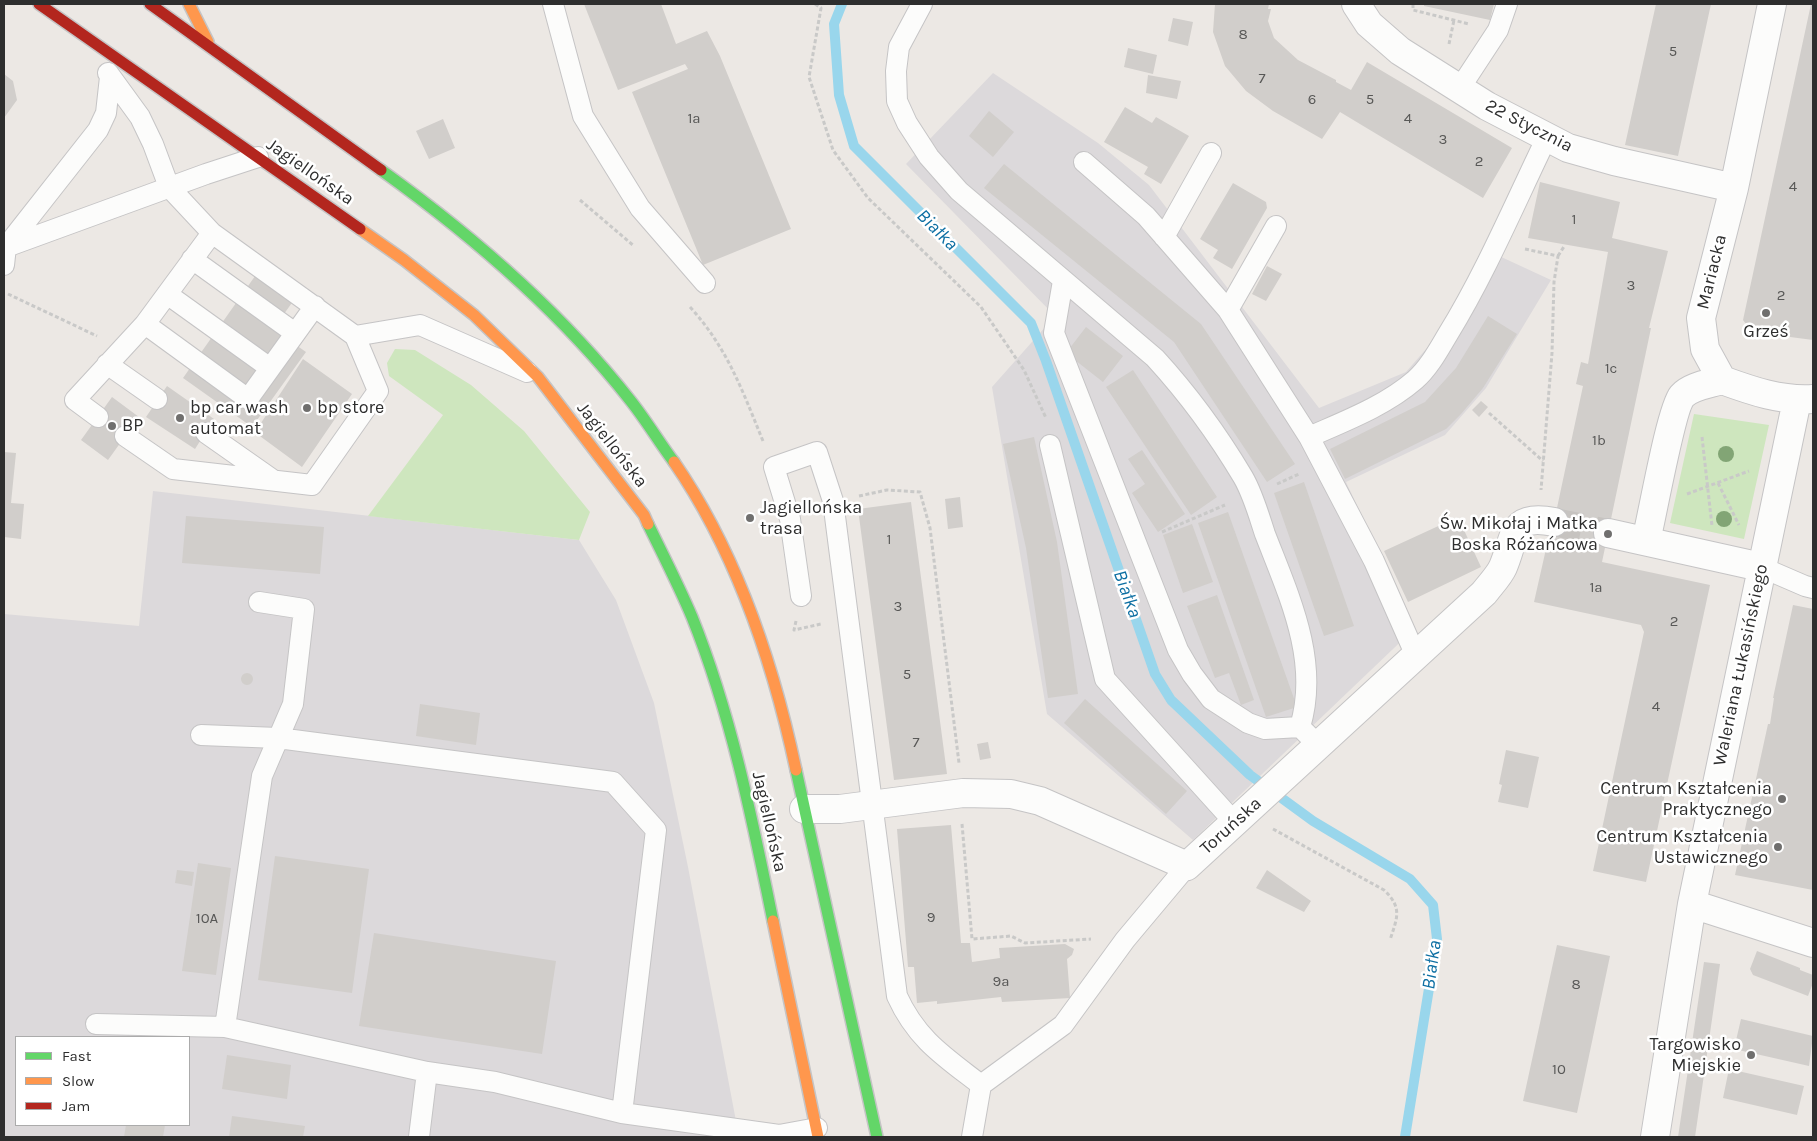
<!DOCTYPE html>
<html>
<head>
<meta charset="utf-8">
<style>
  body { margin:0 }
  #map { position:relative; width:1817px; height:1141px; overflow:hidden; background:#ece8e4; font-family:Karla,sans-serif }
  canvas { display:block }
  .frame { position:absolute; inset:0; border:5px solid #2e2e2e; pointer-events:none }
  .legend { position:absolute; left:15px; top:1036px; width:175px; height:90px; box-sizing:border-box; background:#fff; border:1px solid #ababab; margin:0; padding:6px 9px; list-style:none; font-size:15px; color:#2e2e2e }
  .legend li { display:flex; align-items:center; gap:10px; height:25px }
  .legend b { width:25px; border:1px solid #ababab }
</style>
</head>
<body>
<div id="map">
<canvas width="1817" height="1141"></canvas>
<div class="frame"></div>
<ul class="legend">
<li><b style="height:6px;background:#63d668"></b>Fast</li>
<li><b style="height:6px;background:#ff974d"></b>Slow</li>
<li><b style="height:6px;background:#b3261e"></b>Jam</li>
</ul>
</div>
<script>
const context = document.querySelector('canvas').getContext('2d');
context.lineJoin = 'round';
function paint(path, color) { context.fillStyle = color; context.fill(path, 'evenodd'); }
function stroke(path, color, width, dash) { context.strokeStyle = color; context.lineWidth = width; context.lineCap = dash ? 'butt' : 'round'; context.setLineDash(dash || []); context.stroke(path); }
function drawText(font, color, halo, rows, align = 'center') {
  context.font = font + ' Karla,sans-serif'; context.lineWidth = 5; context.setLineDash([]); context.textBaseline = 'middle'; context.strokeStyle = halo; context.fillStyle = color; for (const [text, x, y, turn = 0] of rows) {
    context.save(); context.translate(x, y); context.rotate((+turn || 0) * Math.PI / 180); context.textAlign = isNaN(turn) ? turn : align; if (halo) context.strokeText(text, 0, 0); context.fillText(text, 0, 0); context.restore();
  }
}
paint(new Path2D(`
  M993,73L1098,143L1149,185L1319,408L1406,372L1433,341L1457,306L1484,249L1551,280L1486,388L1445,435L1346,482L1415,628L1193,840L1047,714L992,387L1055,316L906,164Z
  M153,491L579,540L616,600L654,703L688,867L739,1137H4V614L139,626ZM16,1037H189V1125H16Z`), '#dcd9db');
paint(new Path2D(`
  M395,349L415,350L471,385L524,431L590,512L579,540L368,516L443,415L389,376L387,363Z
  M1694,414L1769,425L1744,539L1670,523Z`), '#cee6be');
stroke(new Path2D(`
  M842,4L834,24L839,95L854,146L1031,323L1046,361L1155,674L1171,700L1250,775L1313,821L1410,879L1433,905L1437,939L1405,1137`), '#99d6ec', 10);
paint(new Path2D(`
  M584,4H661L676,44L707,31L720,56L791,229L703,265L632,92L688,69L685,64L618,90Z
  M1215,4H1269L1268,9H1271L1268,21L1274,38L1298,60L1336,80V82L1351,90L1367,62L1512,148L1483,198L1340,112L1322,139L1273,111L1246,91L1225,66L1213,32Z
  M1424,4H1494L1490,20L1424,6Z
  M1656,4H1711L1678,156L1625,145Z
  M1811,4H1813V340L1752,332L1743,320Z
  M1173,18L1193,22L1188,46L1168,41Z
  M1128,48L1157,55L1153,74L1124,67Z
  M4,74L13,81L17,100L4,118Z
  M1148,75L1181,81L1177,99L1146,93Z
  M1125,107L1152,123L1156,117L1189,136L1161,184L1144,174L1148,167L1104,142Z
  M989,111L1014,132L993,157L969,136Z
  M443,119L455,148L429,159L416,131Z
  M1004,164L1201,324L1295,464L1267,482L1174,342L984,188Z
  M1540,182L1620,202L1612,238L1668,251L1649,328H1651L1602,562L1710,585L1646,882L1593,871L1644,632L1641,625L1534,602L1546,549L1548,550L1583,386L1576,384L1581,362L1588,364L1608,252L1528,238Z
  M1233,183L1266,202L1267,208L1232,269L1213,258L1218,250L1200,239Z
  M265,262L302,289L273,329L306,352L252,427L183,378Z
  M1267,266L1282,274L1266,301L1252,294Z
  M1488,316L1517,334L1483,388L1461,414L1446,429L1345,479L1330,449L1425,402L1456,368Z
  M1086,327L1123,356L1103,382L1066,353Z
  M303,359L352,394L302,467L253,431L261,423Z
  M1133,370L1217,497L1191,515L1106,387Z
  M167,386L214,419L195,449L146,417Z
  M112,397L139,417L108,460L81,440Z
  M1481,401L1488,407L1479,417L1472,410Z
  M1034,437L1057,542L1078,694L1048,698L1026,548L1003,444Z
  M1142,450L1185,514L1158,532L1132,493L1145,484L1128,459Z
  M4,452L16,453L11,503L24,504L21,539L4,537Z
  M1304,482L1354,626L1324,636L1274,493Z
  M960,497L963,527L948,529L945,499Z
  M911,502L947,774L894,780L858,509Z
  M1228,512L1297,707L1266,717L1198,523Z
  M186,516L324,527L320,574L182,563Z
  M1458,517L1481,567L1408,602L1384,551Z
  M1192,524L1213,582L1183,593L1163,535Z
  M1217,595L1254,700L1241,705L1229,673L1215,678L1187,606Z
  M1793,605L1813,609V890L1735,875L1768,724H1770L1774,698H1773Z
  M241 679a6 6 0 1 1 12 0a6 6 0 1 1-12 0Z
  M1085,699L1187,791L1166,814L1064,723Z
  M420,704L480,713L476,745L416,736Z
  M988,742L991,758L980,760L977,744Z
  M1506,750L1539,757L1528,808L1498,802L1502,785L1499,784Z
  M951,825L961,943H970L972,962L1000,958L999,948L1065,944L1074,949L1072,955L1067,959L1070,998L1002,1002L1001,997L937,1004V1001L917,1003L914,967H908L897,829Z
  M275,856L369,869L352,993L258,980Z
  M198,863L231,868L216,975L182,971Z
  M177,870L194,872L192,886L175,883Z
  M1267,870L1311,901L1304,912L1256,888Z
  M374,933L556,961L542,1054L359,1026Z
  M1557,945L1610,956L1577,1113L1523,1101Z
  M1757,951L1800,968V970L1813,975V983L1808,996L1753,975L1750,969Z
  M1704,962L1720,964L1695,1137H1678Z
  M1741,1019L1813,1036L1809,1066L1734,1049Z
  M227,1055L291,1065L287,1099L222,1089Z
  M1729,1069L1804,1086L1797,1115L1723,1098Z
  M232,1116L305,1126L303,1137H229Z
  M126,1125H165L163,1137H124Z`), '#d1cecb');
stroke(new Path2D(`
  M1554,522L1608,533`), '#c6c3c0', 28, [28, 14]);
const lane = new Path2D(`
  M553,4L583,116L640,208L705,283
  M922,4L899,47L896,71L897,101L907,123L929,157L959,191L1155,358C1188,394 1218,435 1243,477C1253,494 1259,516 1265,534C1289,596 1320,661 1300,727
  M108,73L140,117L153,144L169,187L212,233
  M110,77L106,113L98,130L6,247L206,174L258,157
  M1460,88L1498,30L1507,4
  M1084,162L1146,216L1228,310L1309,437L1374,561L1416,656
  M1164,237L1211,153
  M4,247H6L4,265
  M192,259L295,333
  M1063,281L1054,333L1178,650L1192,674L1211,699L1248,723L1265,729L1300,727L1309,736
  M167,294L270,368
  M1228,310L1276,226
  M145,324L248,399L315,306
  M355,336L420,325L527,372
  M107,364L157,399
  M98,417L75,400L145,324L212,233L355,336L378,391L312,485L173,469L125,436
  M206,433L273,480
  M1309,437C1345,421 1385,406 1415,380C1429,368 1439,349 1448,334C1486,272 1515,203 1547,137
  M1050,445L1105,679L1235,823
  M1761,567L1805,586L1813,588
  M801,596L790,519L774,467L817,452L833,501L897,996C917,1040 945,1057 981,1085L1063,1025L1125,940L1187,866
  M201,735L278,738L613,782L656,830L622,1113
  M96,1024L225,1027L427,1072
  M225,1027L262,776L293,704L304,609L259,602
  M419,1137L427,1072L495,1082L622,1113L779,1135L817,1128
  M972,1137L981,1085`);
const street = new Path2D(`
  M1356,4L1369,24L1400,51L1487,106L1568,148L1614,161L1734,188
  M1722,380L1705,349L1701,318L1734,188L1772,4
  M1722,380C1752,391 1781,401 1813,399
  M1608,533L1761,567
  M1646,541C1652,517 1671,409 1682,396C1691,386 1709,384 1722,380
  M804,809H840L963,793L1011,794L1040,801L1187,866L1484,593C1490,585 1499,576 1503,567C1516,537 1510,513 1554,522
  M1692,904L1813,943
  M1655,1137L1692,904L1797,400`);
const fast = new Path2D(`
  M381,170C473,236 560,311 630,400C646,420 659,442 674,462
  M648,524C663,555 679,586 692,617C731,714 752,818 773,921
  M796,770L877,1137`);
const slow = new Path2D(`
  M189,4L208,42
  M360,229L404,260L474,315L538,377L644,515L648,524
  M674,462C737,553 773,662 796,770
  M773,921L818,1137`);
const jam = new Path2D(`
  M39,4L360,229
  M150,4L381,170`);
stroke(lane, '#c5c4c5', 22);
stroke(street, '#c5c4c5', 30);
stroke(fast, '#c5c4c5', 14);
stroke(slow, '#c5c4c5', 14);
stroke(jam, '#c5c4c5', 14);
stroke(new Path2D(`
  M815,4L821,8L809,77L833,150L868,198L981,307L1024,370L1046,418
  M1413,4V10L1469,24
  M1449,44L1454,20
  M580,200L634,246
  M1525,249L1558,256L1554,282L1552,353L1541,490
  M1558,256L1565,245
  M8,294L97,336
  M690,307C728,349 742,390 763,441
  M1489,413L1543,461
  M1702,437L1712,526
  M1718,483L1739,525
  M1277,484L1299,474
  M1687,494L1749,471
  M859,496L887,490L920,492L930,528L959,763
  M1162,532L1225,505
  M796,621L794,630L821,624
  M962,824L972,939L1011,936L1025,943L1091,939
  M1273,829L1384,890C1403,908 1397,918 1390,940`), '#c9c9c8', 3, [4, 2.5]);
stroke(lane, '#fcfcfb', 20);
stroke(street, '#fcfcfb', 28);
stroke(fast, '#63d668', 11);
stroke(slow, '#ff974d', 11);
stroke(jam, '#b3261e', 11);
context.fillStyle = '#82a575';
for (const [x, y] of [
  [1726,454],
  [1724,519]
]) { context.beginPath(); context.arc(x, y, 8, 0, 2 * Math.PI); context.fill(); }
for (const [x, y, r, color] of [
  [1766,313,5,"#706f6e"],
  [307,408,5,"#706f6e"],
  [180,418,5,"#706f6e"],
  [112,426,5,"#706f6e"],
  [750,518,5,"#706f6e"],
  [1608,534,5,"#706f6e"],
  [1782,799,5,"#706f6e"],
  [1778,847,5,"#706f6e"],
  [1751,1055,5,"#706f6e"]
]) { const dot = new Path2D(); dot.arc(x, y, r, 0, 2 * Math.PI); context.fillStyle = color; context.fill(dot); stroke(dot, '#fff', 2); }
drawText('15px', '#585857', null, [
  ["8",1243,35],
  ["5",1673,52],
  ["7",1262,79],
  ["6",1312,100],
  ["5",1370,100],
  ["1a",694,119],
  ["4",1408,119],
  ["3",1443,140],
  ["2",1479,162],
  ["4",1793,187],
  ["1",1574,220],
  ["3",1631,286],
  ["2",1781,296],
  ["1c",1611,369],
  ["1b",1599,441],
  ["1",889,540],
  ["1a",1596,588],
  ["3",898,607],
  ["2",1674,622],
  ["5",907,675],
  ["4",1656,707],
  ["7",916,743],
  ["9",931,918],
  ["10A",207,919],
  ["9a",1001,982],
  ["8",1576,985],
  ["10",1559,1070]
]);
drawText('18px', '#2e2e2e', '#fff', [
  ["22 Stycznia",1529,126,27],
  ["Jagiellońska",310,172,35],
  ["Mariacka",1712,272,-76],
  ["Jagiellońska",612,445,52],
  ["Waleriana Łukasińskiego",1741,665,-78],
  ["Jagiellońska",769,822,77],
  ["Toruńska",1231,826,-42]
]);
drawText('18px', '#2e2e2e', '#fff', [
  ["Grześ",1766,332,"center"],
  ["bp car wash",190,408],
  ["automat",190,429],
  ["bp store",317,408],
  ["BP",122,426],
  ["Jagiellońska",760,508],
  ["trasa",760,529],
  ["Św. Mikołaj i Matka",1598,524,"right"],
  ["Boska Różańcowa",1598,545,"right"],
  ["Centrum Kształcenia",1772,789,"right"],
  ["Praktycznego",1772,810,"right"],
  ["Centrum Kształcenia",1768,837,"right"],
  ["Ustawicznego",1768,858,"right"],
  ["Targowisko",1741,1045,"right"],
  ["Miejskie",1741,1066,"right"]
], 'left');
drawText('italic 19px', '#0d6fa3', '#fff', [
  ["Białka",937,230,45],
  ["Białka",1127,594,70],
  ["Białka",1432,965,-82]
]);
</script>
</body>
</html>
